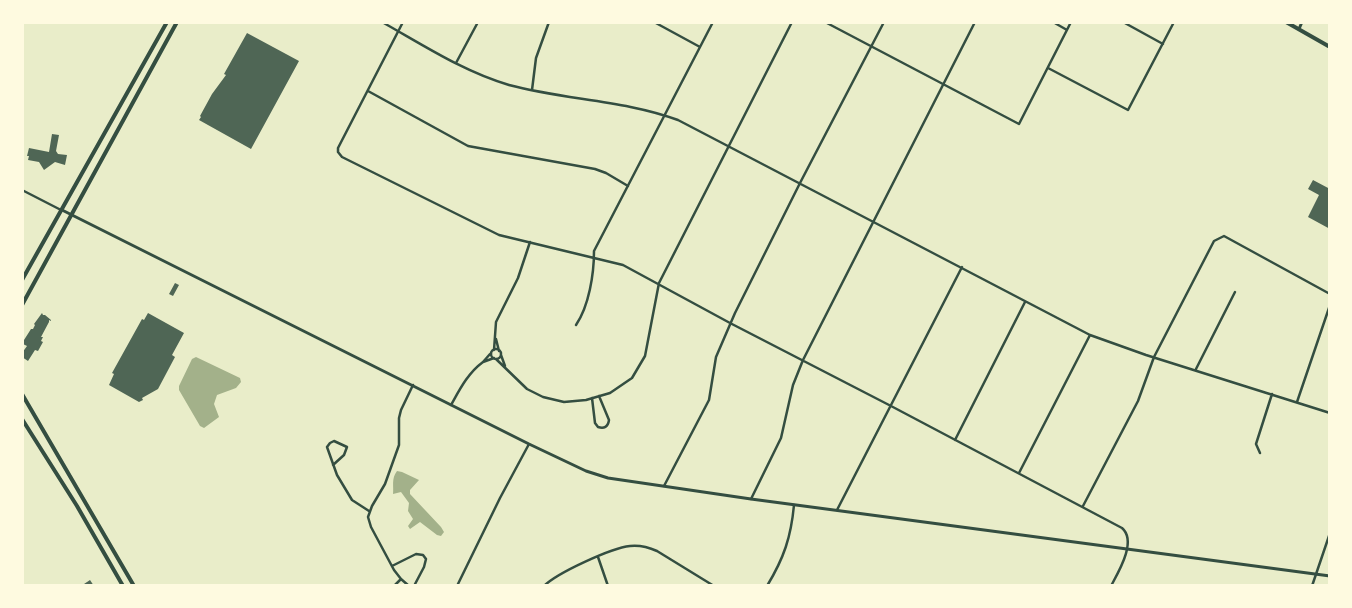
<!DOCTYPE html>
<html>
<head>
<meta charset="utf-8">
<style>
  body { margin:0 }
  #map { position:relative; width:1352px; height:608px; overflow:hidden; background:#e9edc9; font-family:"Times New Roman",serif }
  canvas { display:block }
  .frame { position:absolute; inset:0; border:24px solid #fefae0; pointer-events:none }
</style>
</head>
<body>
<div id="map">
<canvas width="1352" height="608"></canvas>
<div class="frame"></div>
</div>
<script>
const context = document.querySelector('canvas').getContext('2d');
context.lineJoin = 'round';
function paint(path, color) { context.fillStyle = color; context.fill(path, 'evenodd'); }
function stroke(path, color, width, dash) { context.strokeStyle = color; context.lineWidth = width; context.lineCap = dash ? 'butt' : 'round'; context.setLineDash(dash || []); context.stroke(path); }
paint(new Path2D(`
  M196,357L240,378L241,382L236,388L217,395L214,404L219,417L204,428L200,426L179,390V386L192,359Z
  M397,471L402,472L419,480L410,490V494L441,527L444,532L441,536L437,535L420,522L410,529L408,526L413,519L408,511L409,503L401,492L393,494C394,486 391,479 397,471Z`), '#a3b18a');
paint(new Path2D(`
  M247,33L299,61L251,149L199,120L201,117L200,116L212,94L226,75L224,74Z
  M52,134L59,135L56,151L58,154L67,155L65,165L55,162L44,170L39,162L28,160L29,156H27L29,148L49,152Z
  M1313,180L1330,189V229L1308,217L1319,195L1308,189Z
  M175,283L179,285L173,296L169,294Z
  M42,313L43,315H45L51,320V321L49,320V322L41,337H43L41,341L43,342L38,351L35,350L28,361L22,357V353L27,346L23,344L24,340L31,329H33L35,325L34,324Z
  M148,313L184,333L172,355L175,357L158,389L142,398L143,400L139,402L109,385L114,374L112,373L142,319L144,320Z
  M90,580L94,586H81Z`), '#4f6655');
stroke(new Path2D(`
  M382,22C423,45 464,72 509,85C565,100 624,100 678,120L1090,335L1146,355L1330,413
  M403,22L338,148V152L342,157L499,235L623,265L730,323L891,406L1122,528C1137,541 1119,571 1111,586
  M654,22L700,47
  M825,22L1019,124L1071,22
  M1053,22L1067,30
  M1123,22L1163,44
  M456,63L478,22
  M1048,68L1128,110L1174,22
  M532,90L536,58L549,22
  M368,91L468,146L595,169L606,173L628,186
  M22,190L61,210
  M576,325C589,306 594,274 594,251L713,22
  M496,339L499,351
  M491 354a5 5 0 1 1 10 0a5 5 0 1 1-10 0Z
  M494,350L496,322L518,278L530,242
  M490,354L483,362L494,358
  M501,355L505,366
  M496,359L527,389L543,397L564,402L586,400L610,393L632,378L645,356L659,283L792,22
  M1196,369L1235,292
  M592,398L595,423L598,427C604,429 608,427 609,420L599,396
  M1297,402L1330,305
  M451,405C460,389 468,373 483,362
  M955,440L1025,302
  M1260,453L1256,444L1272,394
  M333,465L344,455L347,447L334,441L330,443L327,447L337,475L352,500L369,511
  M1019,473L1090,335
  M664,486L709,400L716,357L735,313L800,183L884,22
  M751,499L781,438L793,385L803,360L975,22
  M1083,506L1138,401L1154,357L1214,241L1224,236L1330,294
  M837,510L962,267
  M598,557L608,586
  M392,566L416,554L423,555L426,559L424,567L414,586
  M394,586L401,579
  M409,586L401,579L394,570L371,527L368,517L372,506L385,484L399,445V418L401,410L413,385
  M457,586L500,498L529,444
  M544,586C557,573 611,548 630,546C639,545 648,547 657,551L714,586
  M767,586C784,558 791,537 794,505
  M1312,586L1330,533`), '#344e41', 2.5);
stroke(new Path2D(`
  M1299,29L1302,22
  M62,210L529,444L586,471L608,478L751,499L1330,576`), '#344e41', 3);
stroke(new Path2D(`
  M1286,22L1330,47
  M22,280L167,22
  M22,305L177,22
  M22,394L134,586
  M22,419L77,506L123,586`), '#344e41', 4);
</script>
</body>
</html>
